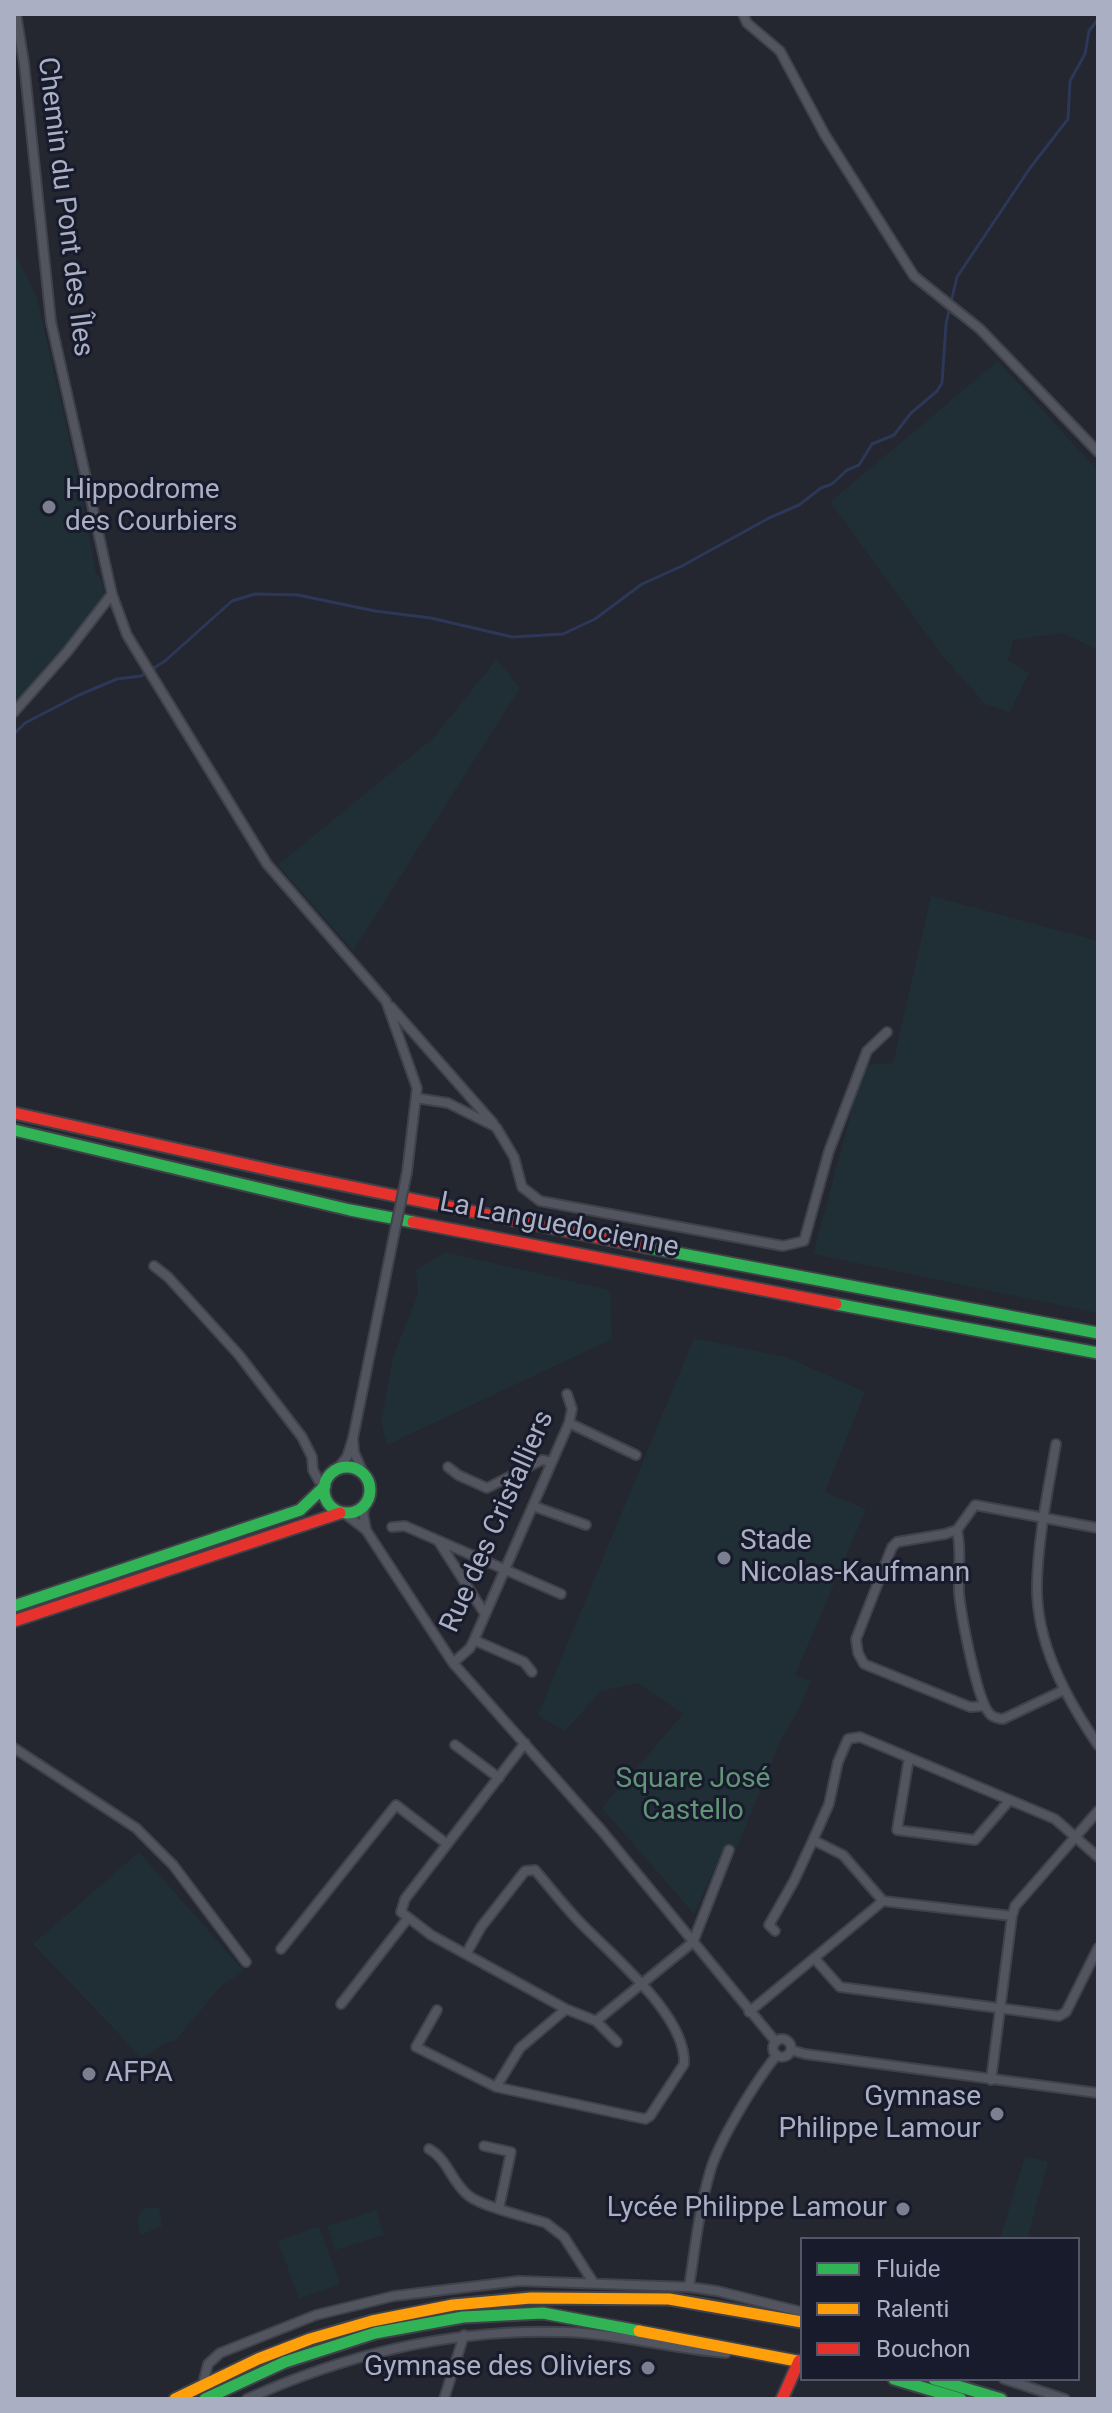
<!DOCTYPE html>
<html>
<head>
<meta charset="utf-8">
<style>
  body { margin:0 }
  #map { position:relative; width:1112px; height:2413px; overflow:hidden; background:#242630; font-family:Roboto,sans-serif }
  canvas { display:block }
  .frame { position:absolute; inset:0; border:16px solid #aaafc4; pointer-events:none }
  .legend { position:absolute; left:800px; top:2237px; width:280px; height:144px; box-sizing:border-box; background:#171b2b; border:2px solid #525668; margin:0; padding:10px 14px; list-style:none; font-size:24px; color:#aaafc4 }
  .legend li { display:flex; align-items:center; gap:16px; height:40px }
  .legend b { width:40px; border:2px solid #525668 }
</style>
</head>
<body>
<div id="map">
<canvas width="1112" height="2413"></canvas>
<div class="frame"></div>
<ul class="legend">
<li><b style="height:10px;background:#30b455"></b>Fluide</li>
<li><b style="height:10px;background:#ff9f0a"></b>Ralenti</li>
<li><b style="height:10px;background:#e5322d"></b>Bouchon</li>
</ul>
</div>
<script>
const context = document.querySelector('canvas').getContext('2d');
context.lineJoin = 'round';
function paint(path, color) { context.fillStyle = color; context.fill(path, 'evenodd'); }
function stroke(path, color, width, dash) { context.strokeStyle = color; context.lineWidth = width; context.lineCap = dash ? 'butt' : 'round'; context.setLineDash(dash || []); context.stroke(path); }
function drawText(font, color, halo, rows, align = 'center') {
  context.font = font + ' Roboto,sans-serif'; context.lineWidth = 6; context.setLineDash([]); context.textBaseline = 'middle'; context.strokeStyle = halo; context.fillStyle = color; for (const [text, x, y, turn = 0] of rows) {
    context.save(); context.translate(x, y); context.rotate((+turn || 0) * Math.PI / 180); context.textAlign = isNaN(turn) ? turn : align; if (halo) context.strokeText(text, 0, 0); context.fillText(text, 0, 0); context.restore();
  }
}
paint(new Path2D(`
  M14,250L37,298L74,460L96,573L101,579L106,597L17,705L14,704Z
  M998,361L1098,471V650L1063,633L1013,640L1008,660L1029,673L1010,712L985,704L942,655L830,502Z
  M497,659L520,688L353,951L278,865L433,738Z
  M931,896L1098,941V1313L813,1254L864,1065L893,1063Z
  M445,1252L610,1290L612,1339L387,1445L381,1423L393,1357L418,1294L416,1270Z
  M694,1338L789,1358L865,1392L825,1492L866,1509L795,1675L811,1681L799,1710L782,1737L735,1852L724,1849L694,1914L602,1808L683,1714L638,1683L601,1691L565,1731L538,1715Z
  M139,1852L244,1971L221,1986L175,2041L165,2043L142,2058L33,1944Z
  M1025,2156L1048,2162L1027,2239H1000Z
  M146,2208H159L162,2226L141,2235C137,2223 135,2215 146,2208Z
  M376,2210L384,2235L335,2250L327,2226Z
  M319,2226L340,2284L299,2299L278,2241Z`), '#202f36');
stroke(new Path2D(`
  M14,734L25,723L79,695L117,679L141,676L165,661L232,601L255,594L298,595L375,611L431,618L512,637L563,634L595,619L642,584L682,566L769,518L799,505L821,488L832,484L847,470L859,465L872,444L894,435L911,413L937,391L942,383L946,324L957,277L1030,168L1068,119L1070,81L1085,54L1089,31L1098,19`), '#2d3758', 3);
const street = new Path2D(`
  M16,14L24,63L51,322L112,594L127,635L267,864L386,1001L417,1088L407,1172
  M743,14L747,23L780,51L825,135L914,276L980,329L1098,452
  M14,712L67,652L112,594
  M391,1007L493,1123
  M416,1098L448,1103L496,1127L514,1157L522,1187L540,1201L783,1246L804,1241L829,1151L867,1051L887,1032
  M154,1266L168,1277L239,1355L302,1437L312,1457L313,1470L319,1481H326
  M569,1423L636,1455
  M353,1438L393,1240
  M1056,1444C1048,1490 1038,1538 1037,1585C1036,1643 1066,1698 1098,1745
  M448,1467L458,1475L487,1488L542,1460L552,1462
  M337,1469L347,1457L353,1438L354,1452L364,1475
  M533,1506L586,1525
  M344,1513L366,1530L453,1663L602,1831L776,2042
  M392,1527L405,1526L561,1594
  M366,1529L363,1513L366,1504
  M957,1530C962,1551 958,1571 959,1593C961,1613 977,1704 991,1715C993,1717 1000,1719 1003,1719L1064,1690
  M439,1542L485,1614
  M474,1640L524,1662L532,1672
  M453,1663L470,1648L474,1640L569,1423L572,1409L567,1394
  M984,1706L970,1707L864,1664L858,1653L856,1639L892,1547L897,1542L945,1534L957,1530L975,1505L1098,1528
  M525,1743L405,1899L401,1912L431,1935L566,2009L596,2021L693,1942L729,1850
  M455,1745L499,1778
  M14,1748L136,1828L173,1865L246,1962
  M909,1758L897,1830L975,1840L1008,1802
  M883,1901L843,1855L813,1840L829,1804L838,1762L848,1739L860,1737L1055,1819L1098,1857
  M775,1931L769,1925L794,1881L813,1840
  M281,1949L396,1805L447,1844
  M814,1958L840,1987L1059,2016L1066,2012L1098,1948
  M341,2004L408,1918
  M437,2010L416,2047L496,2087L645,2119L650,2116L684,2064C687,2014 606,1951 575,1917C561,1902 548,1885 535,1870L525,1871L481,1927L466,1954
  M749,2012L883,1901L1012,1916L1015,1906L1098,1811
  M596,2021L617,2042
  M773 2048a9 9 0 1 1 18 0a9 9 0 1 1-18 0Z
  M791,2050L805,2054L1098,2093
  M991,2080L1012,1916
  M496,2087L520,2048L566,2009
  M484,2146L511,2152L499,2208
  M429,2149C448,2159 451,2182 469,2196C483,2207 527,2217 546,2223L564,2237L593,2282
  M689,2287C695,2249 699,2209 710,2172C718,2142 757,2079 777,2055
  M1004,2379L1065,2399
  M203,2384L208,2364L220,2353L316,2315L394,2296L519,2281L689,2287L717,2291L802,2312
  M247,2399C346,2354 452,2329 562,2332C617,2333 671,2349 726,2353
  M444,2399L464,2335`);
const fast = new Path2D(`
  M14,1130L350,1210L413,1222
  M645,1247L1098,1333
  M836,1304L1098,1353
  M324 1490a23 23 0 1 1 46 0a23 23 0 1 1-46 0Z
  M14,1606L300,1510L325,1486
  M894,2379L961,2399
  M934,2379L1001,2399
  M205,2399L285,2362L375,2333L463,2317L543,2313L639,2331`);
const slow = new Path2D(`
  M639,2331L802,2362
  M175,2399L258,2359L310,2339L372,2321L453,2305L531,2298L669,2299L802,2322`);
const jam = new Path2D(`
  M14,1113L284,1173L645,1247
  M413,1222L836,1304
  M14,1621L340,1513
  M782,2399L799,2361`);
stroke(street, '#40424a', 12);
stroke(fast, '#40424a', 15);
stroke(slow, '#40424a', 15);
stroke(jam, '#40424a', 15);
stroke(street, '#525560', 8);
stroke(fast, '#30b455', 11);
stroke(slow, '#ff9f0a', 11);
stroke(jam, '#e5322d', 11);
const streetBridge = new Path2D(`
  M393,1240L407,1172`);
stroke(streetBridge, '#40424a', 12, []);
stroke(streetBridge, '#525560', 8);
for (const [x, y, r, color] of [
  [49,507,8,"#7b7f90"],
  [724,1558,8,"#7b7f90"],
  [89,2074,8,"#7b7f90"],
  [997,2114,8,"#7b7f90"],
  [903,2209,8,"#7b7f90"],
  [648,2368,8,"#7b7f90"]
]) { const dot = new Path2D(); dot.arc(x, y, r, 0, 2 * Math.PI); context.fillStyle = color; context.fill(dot); stroke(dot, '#171b2b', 3); }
drawText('28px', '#aaafc4', '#171b2b', [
  ["Chemin du Pont des Îles",64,207,83],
  ["La Languedocienne",559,1226,11],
  ["Rue des Cristalliers",498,1522,-66]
]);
drawText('28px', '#aaafc4', '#171b2b', [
  ["Hippodrome",65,491],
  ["des Courbiers",65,523],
  ["Stade",740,1542],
  ["Nicolas-Kaufmann",740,1574],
  ["AFPA",105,2074],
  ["Gymnase",981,2098,"right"],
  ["Philippe Lamour",981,2130,"right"],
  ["Lycée Philippe Lamour",887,2209,"right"],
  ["Gymnase des Oliviers",632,2368,"right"]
], 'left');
drawText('28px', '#629577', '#171b2b', [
  ["Square José",693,1780],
  ["Castello",693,1812]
]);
</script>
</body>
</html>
